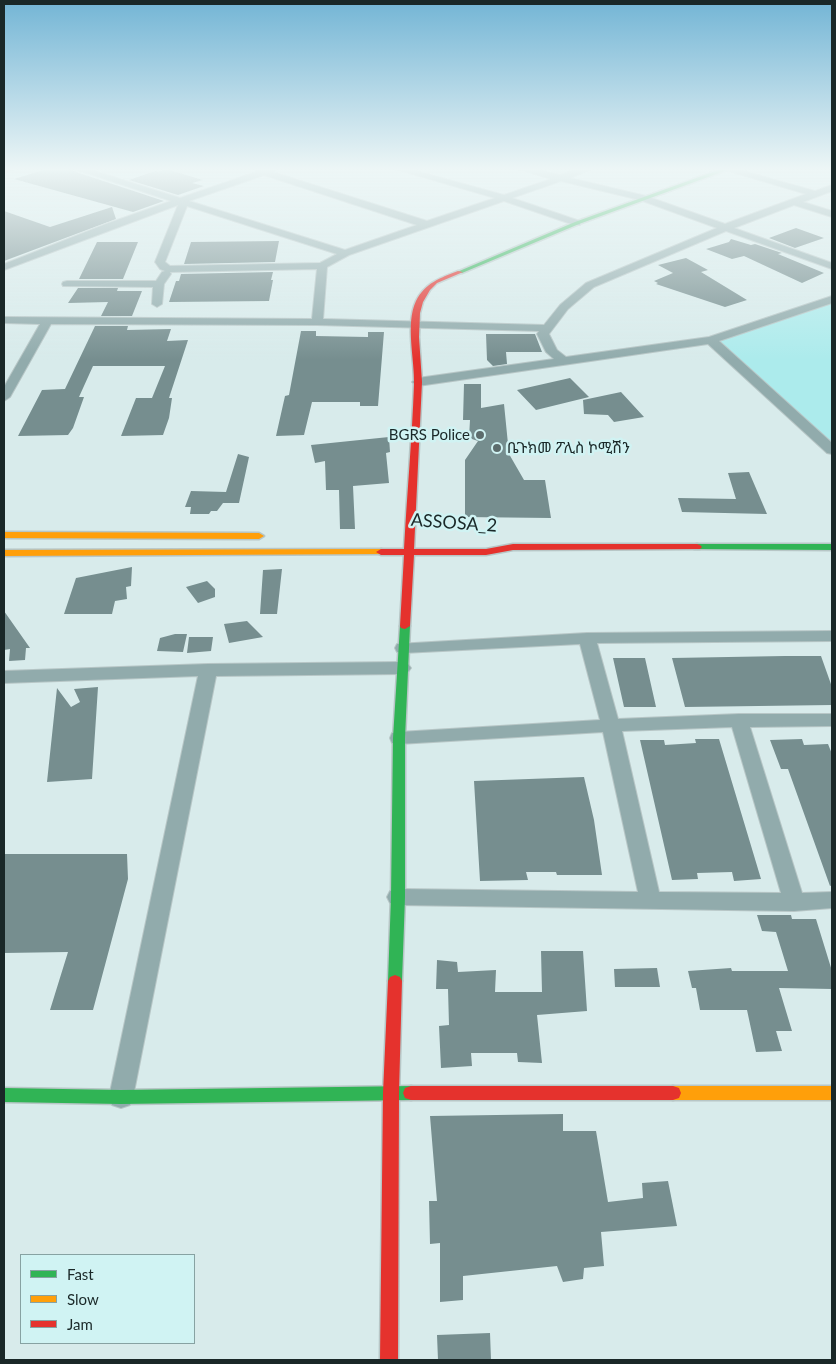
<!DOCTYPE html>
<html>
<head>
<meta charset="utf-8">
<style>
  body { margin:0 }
  #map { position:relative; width:836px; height:1364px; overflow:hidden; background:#d8ebeb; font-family:Lato,sans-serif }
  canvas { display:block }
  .frame { position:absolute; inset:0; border:5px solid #1a2828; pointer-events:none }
  .legend { position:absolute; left:20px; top:1254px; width:175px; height:90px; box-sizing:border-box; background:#d0f3f3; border:1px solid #87a2a2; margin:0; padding:6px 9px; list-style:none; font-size:15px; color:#1a2828 }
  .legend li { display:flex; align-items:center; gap:10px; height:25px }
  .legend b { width:25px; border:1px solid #87a2a2 }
</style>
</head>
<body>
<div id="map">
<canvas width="836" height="1364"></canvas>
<div class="frame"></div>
<ul class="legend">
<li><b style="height:6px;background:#30b455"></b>Fast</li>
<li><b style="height:6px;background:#ff9f0a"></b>Slow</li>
<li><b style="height:6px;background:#e5322d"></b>Jam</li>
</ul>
</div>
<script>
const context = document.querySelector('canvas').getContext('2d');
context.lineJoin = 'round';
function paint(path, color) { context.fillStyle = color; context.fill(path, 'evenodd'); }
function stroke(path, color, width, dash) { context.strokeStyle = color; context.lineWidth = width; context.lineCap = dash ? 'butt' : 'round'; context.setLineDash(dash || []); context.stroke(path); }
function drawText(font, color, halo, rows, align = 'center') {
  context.font = font + ' Lato,"Noto Sans Ethiopic",sans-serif'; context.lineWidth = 5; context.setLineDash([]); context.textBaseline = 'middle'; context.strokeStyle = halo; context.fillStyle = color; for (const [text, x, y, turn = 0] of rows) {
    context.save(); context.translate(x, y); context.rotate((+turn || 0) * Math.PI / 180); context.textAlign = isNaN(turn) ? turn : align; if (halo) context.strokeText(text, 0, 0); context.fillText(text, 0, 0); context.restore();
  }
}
paint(new Path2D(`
  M832,301V451L713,341Z`), '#acebec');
paint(new Path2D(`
  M47,169H67L164,201L133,212L14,179Z
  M166,169L203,180L192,183L204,186L178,195L129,180L155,171L159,172Z
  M112,207L116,219L4,261V211L50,227Z
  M796,228L824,238L795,248L769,238Z
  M731,239L751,245L755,244L782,253L778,254L824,273L802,283L744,256L732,259L706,249L729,242Z
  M279,241L275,262L184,264L191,242Z
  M97,242H138L123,279H79Z
  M686,258L708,270L701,272L747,300L725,307L656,284L658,283L654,281L673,273L658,265Z
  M273,272L271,280H273L269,301L169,302L176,281H179L181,274Z
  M78,288H118L117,291H142L132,316H101L108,302L68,303Z
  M95,326H128L127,330L171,329L167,341L188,340L169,398H172L169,418L163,435L121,436L136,398H152L165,366H93L79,397H84L73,428L68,435L18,436L42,390L65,389Z
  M301,331H316V336L368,337V332H384L378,406H360V402H312L304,435L276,436L285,396L289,395Z
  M486,334H535L542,352H506L507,364L493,366L487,360Z
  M570,378L589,397L536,410L517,390Z
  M464,384H481V408L504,404L509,454L524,480H545L551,518L465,517V460L478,441L469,438L470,420H463Z
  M621,392L644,417L614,422L608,415L584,414L583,400Z
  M389,437L390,452L386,453L389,483L353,486L355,529H340L339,490H326L325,461L315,463L311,445Z
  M238,454L249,457L239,503H223L217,511H211L209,514H190L191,507H185L191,491L226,492Z
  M749,472L767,514L682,512L678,498L736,499L728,473Z
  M132,567L131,586L126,587L127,599L115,601L112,614H64L76,578Z
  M282,569L277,614H260L263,570Z
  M207,581L215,589V597L198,603L186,587Z
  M4,611L30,648H26L25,660L9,661L10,649L4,650Z
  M247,621L263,637L229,643L224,624Z
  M175,634H187L183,652L157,651L160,638Z
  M189,637H213L211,651L187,653Z
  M785,656H821L832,687V705L685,707L672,658Z
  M613,658H645L656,707H624Z
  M98,687L92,779L47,782L57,688L71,707L80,702L74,689Z
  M695,739H719L761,879L734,881L732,872L697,873L698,879L672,880L640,740H664L665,745L696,743Z
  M802,739L804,745L828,744L832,754V885L830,886L788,769H781L770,740Z
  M584,777L594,820L602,875H557L556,872H526L528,880L480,881L474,781Z
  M4,854H127L128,879L93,1010H50L68,952L4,953Z
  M757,915H791L792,919H816L832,971V989L779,988L792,1031H776L782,1051L756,1052L747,1010H700L696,988H692L688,971L731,968L732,971H788L776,932L762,931Z
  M541,951H583L587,1011L537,1015L542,1063L518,1062L517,1053H471L472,1066L441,1068L439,1026L449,1025L448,989H436L437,960L457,962L458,972L496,970L495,992H542Z
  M657,968L660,987H615L614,969Z
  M563,1114V1131H596L608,1202L643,1198L642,1183L668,1181L677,1226L601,1232L604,1266L584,1268L583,1279L563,1282L557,1266L463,1276V1300L440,1302V1243L430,1244L429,1201H437L430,1116Z
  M490,1333L491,1360H438L437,1335Z`), '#768e8f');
const street = new Path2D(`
  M75,169H88L180,198L256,172L255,169H276L273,172L427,221L495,198L395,169H409L504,195L551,179L518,169H533L560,175L578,169H591L570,178L646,196L725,224L806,194L722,169H736L815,191L832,185V191L803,202L832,211V217L794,205L734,228L832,263V269L726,231L594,287L568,309L549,334L557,350L566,357L709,337L832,296V303L719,341L832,443V454L827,453L708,344L418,386L412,382L418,378L554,359L546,352L537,334L539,331L317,325L51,324L10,397L4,401V387L40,324L4,323V317L312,319L317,269L170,272L171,274L164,284L162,304L157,307L152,304L153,287L63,286L62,284L63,282L67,281H156L162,272L165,271L160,269L155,262L178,205L4,270V264L106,224L171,201ZM264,175L417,225L345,250L189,201ZM561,181L640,200L717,228L586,283L560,305L544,325L323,319L327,267L349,255L504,201L574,225H580V221L512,198ZM187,206L337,254L320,263L170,266L165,262Z
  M832,631V641L597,643L618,719L739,714H832V726L750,727L802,893L832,892V908L794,911L398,905L390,903L387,897L390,891L398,889L638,892L603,732L399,744L392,743L390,738L392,733L399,732L600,720L580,644L403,653L397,652L395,648L397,644L587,633ZM732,727L781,893L659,892L622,731Z
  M402,662L408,664L411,668L408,672L402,674L216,676L133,1097L130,1105L121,1108L112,1105L109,1097L198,676L4,683V671L208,664Z`);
const fast = new Path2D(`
  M721,169H730L579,224L462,273L457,272L575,222Z
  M697,544H832V550L694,549L692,547L694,545Z
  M405,623L410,626L405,738V897L402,981L400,985L395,987L390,985L388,981L391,897L393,738L400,626Z
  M411,1086L417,1088L419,1093L417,1098L411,1100L121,1104L4,1102V1088L121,1090Z`);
const slow = new Path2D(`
  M4,532L259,533L264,536L259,539L4,538Z
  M381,549L384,550L386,552L384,554L4,556V550Z
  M673,1086H832V1100H673L667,1098L665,1093L667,1088Z`);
const jam = new Path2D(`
  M4,169H13L4,173Z
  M458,271L463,272L437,283L430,290L423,302L420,313L419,337L422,382L414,549H486L513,544H697L700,545L702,547L700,549L513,550L486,555H414L410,626L405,629L401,628L400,626L404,555H381L376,552L381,549H404C407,494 412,439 414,385C415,360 405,324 416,301C425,283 440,278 458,271Z
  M395,975L400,977L402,981L399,1093L398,1360H380L383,1093L388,981L390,977Z
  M411,1086H673L679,1088L681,1093L679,1098L673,1100H411L405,1098L403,1093L405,1088Z`);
stroke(street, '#b7c6c6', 2);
stroke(fast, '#b7c6c6', 3);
stroke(slow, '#b7c6c6', 3);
stroke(jam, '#b7c6c6', 3);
paint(street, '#91abac');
paint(fast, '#30b455');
paint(slow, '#ff9f0a');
paint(jam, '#e5322d');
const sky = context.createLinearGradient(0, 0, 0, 360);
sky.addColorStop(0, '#73b5d5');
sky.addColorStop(0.47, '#edf6f6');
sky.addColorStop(1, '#edf6f600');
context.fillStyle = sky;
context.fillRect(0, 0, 836, 360);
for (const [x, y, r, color] of [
  [480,435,5,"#5c6c6c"],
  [497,448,5,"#5c6c6c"]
]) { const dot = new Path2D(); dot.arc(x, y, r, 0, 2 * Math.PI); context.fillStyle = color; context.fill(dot); stroke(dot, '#d0f3f3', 2); }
drawText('15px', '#1a2828', '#d0f3f3', [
  ["BGRS Police",470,435],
  ["ቤጉክመ ፖሊስ ኮሚሽን",507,448,"left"]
], 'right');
drawText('18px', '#1a2828', '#d0f3f3', [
  ["ASSOSA_2",454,523,4]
]);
</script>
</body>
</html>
